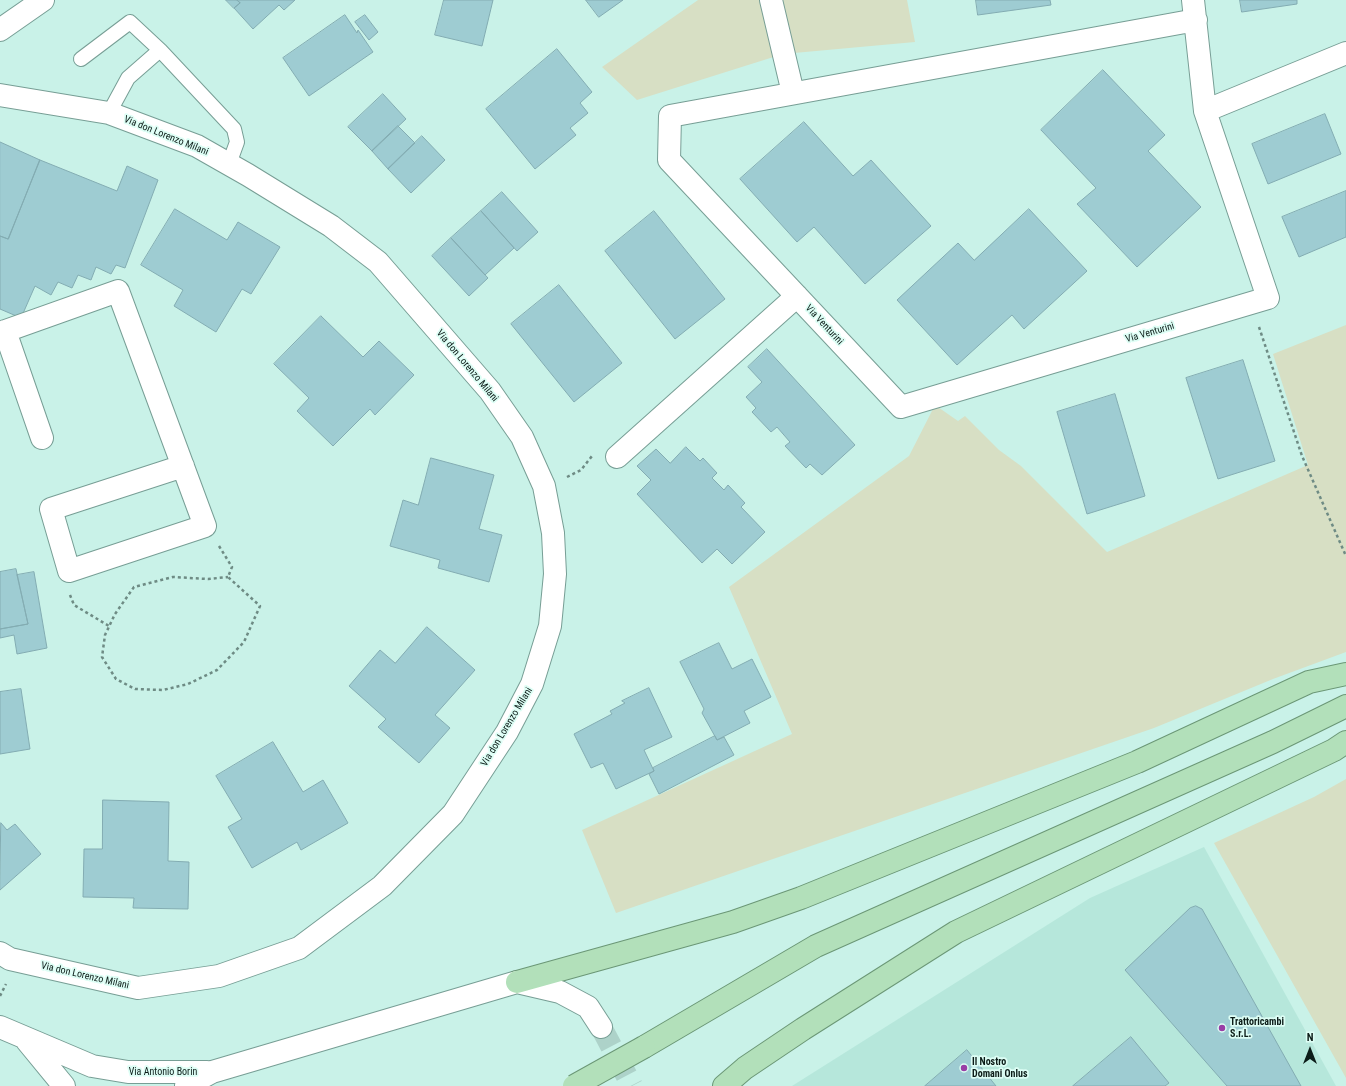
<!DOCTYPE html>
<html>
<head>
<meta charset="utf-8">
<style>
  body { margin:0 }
  #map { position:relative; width:1346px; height:1086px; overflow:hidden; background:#c9f2e8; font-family:"Roboto Condensed",sans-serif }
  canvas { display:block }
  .north { position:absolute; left:1290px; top:1030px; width:40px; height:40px; -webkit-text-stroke:3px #ddfef5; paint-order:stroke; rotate:0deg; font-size:11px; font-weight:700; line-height:16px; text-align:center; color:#0c1c18 }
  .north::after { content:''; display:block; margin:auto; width:14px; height:18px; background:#0c1c18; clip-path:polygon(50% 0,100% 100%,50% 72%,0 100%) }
</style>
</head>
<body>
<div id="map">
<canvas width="1346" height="1086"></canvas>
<div class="north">N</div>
</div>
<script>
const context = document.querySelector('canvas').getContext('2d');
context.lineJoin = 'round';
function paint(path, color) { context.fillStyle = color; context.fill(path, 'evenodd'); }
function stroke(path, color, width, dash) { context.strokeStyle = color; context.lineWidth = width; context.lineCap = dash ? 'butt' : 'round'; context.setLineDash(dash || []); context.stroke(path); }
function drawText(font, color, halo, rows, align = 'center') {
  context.font = font + ' "Roboto Condensed",sans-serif'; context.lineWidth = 3.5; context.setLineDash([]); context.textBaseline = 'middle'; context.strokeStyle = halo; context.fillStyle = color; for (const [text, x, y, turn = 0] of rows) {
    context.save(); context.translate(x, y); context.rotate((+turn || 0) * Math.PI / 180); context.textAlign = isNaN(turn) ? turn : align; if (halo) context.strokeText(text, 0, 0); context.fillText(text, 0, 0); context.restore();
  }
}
paint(new Path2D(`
  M1204,847L1336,1086H792L1090,898Z`), '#b6e7db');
paint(new Path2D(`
  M698,0H907L915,42L783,54L637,100L602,67Z
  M1346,325V652L1273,679L1154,728L616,913L582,830L792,734L729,587L909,456L935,405L958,421L965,416L999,450L1021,466L1107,552L1308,465L1273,354Z
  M1346,779V1078L1214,843L1314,797Z`), '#d7dfc4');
const building = new Path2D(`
  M226,0H237L240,3L234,8Z
  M237,0H295L284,10L279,5L253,29L234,8L240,3Z
  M444,0H493L482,46L435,35Z
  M586,0H623L599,17Z
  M976,0H1050L1051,5L978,15Z
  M1240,0H1297V4L1242,12Z
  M345,15L357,33L358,30L373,52L309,96L283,58Z
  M365,15L378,32L369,40L355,22Z
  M557,49L592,92L580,103L588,113L570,128L576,135L535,169L486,109Z
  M1103,70L1165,135L1148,151L1201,207L1137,267L1077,204L1096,188L1041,130Z
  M383,94L406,119L372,151L348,127Z
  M1325,114L1341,154L1268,184L1252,144Z
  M804,122L853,176L871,160L931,226L865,284L814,227L797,242L740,179Z
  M398,126L415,143L388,169L372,151Z
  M422,136L445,160L411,193L388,169Z
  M0,142L40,160L8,239L0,236Z
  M40,160L117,191L127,166L158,180L125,268L116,265L111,274L96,267L91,280L78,275L72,288L58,282L51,295L35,286L21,318L0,309V236L8,239Z
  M1346,191V237L1299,257L1282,217Z
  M502,192L538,232L517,251L481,211Z
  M175,209L227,240L238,222L280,247L251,294L242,289L216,332L174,306L183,290L141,265Z
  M1029,209L1087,271L1024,329L1012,315L957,365L897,300L958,243L974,260Z
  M481,211L514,248L485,275L451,238Z
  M654,211L725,299L675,339L605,251Z
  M451,238L488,278L469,296L432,256Z
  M559,285L622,363L574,402L511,324Z
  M321,316L363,357L379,341L414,375L375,415L370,409L333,446L297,411L309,398L274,364Z
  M767,349L855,445L822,475L810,464L806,468L785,446L790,442L777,427L771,432L752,412L756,408L746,397L762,382L748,367Z
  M1243,360L1275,461L1218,479L1186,378Z
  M1115,394L1145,496L1087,514L1057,412Z
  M686,447L700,461L703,458L717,473L712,478L724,490L728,485L745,503L741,507L765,532L732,564L717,549L702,563L637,494L651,480L637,466L656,449L670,463Z
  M431,458L494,475L479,529L502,535L489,582L438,568L440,560L390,546L403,500L418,505Z
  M16,569L28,624L0,629V572Z
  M34,572L47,648L17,654L14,635L0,638V629L28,624L17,575Z
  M427,627L475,670L435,715L450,728L419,763L378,727L386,719L349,686L380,650L395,663Z
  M719,643L732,669L752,659L771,697L744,711L750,723L717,740L702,713L704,709L680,662Z
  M649,688L672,737L644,750L654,771L616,789L603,763L591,768L574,734L612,714L610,711L625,703L622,701Z
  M21,689L30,749L0,754V692Z
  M715,736L717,740L724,737L734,755L659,794L649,774L654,771L653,768Z
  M273,742L303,792L323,780L348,823L301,850L297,842L252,868L228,827L242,819L216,776Z
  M103,800L169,802L168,861L189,862L188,909L133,908L134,898L83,897L84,849H102Z
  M1,823L7,830L15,824L41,854L0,890Z
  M1196,906L1202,909L1301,1086H1227L1125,970L1190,908Z
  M1131,1037L1169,1083L1165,1086H1073Z
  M967,1050L996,1086H925Z`);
paint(building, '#9eccd2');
stroke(building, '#83acb2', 1);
stroke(new Path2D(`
  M601,1027L632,1086`), '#add2c9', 22, [22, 11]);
const service = new Path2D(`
  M81,59L130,22L160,50L234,129L237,142L229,164
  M109,113L128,78L160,50`);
const minor = new Path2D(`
  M771,0L793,93
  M1193,0L1205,111L1268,298L901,407L669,160L670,116L1196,20
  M0,95L109,113L197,146L248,175L331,226L378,262L490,391L522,437L544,486L553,533L555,574L550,626L532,684L507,732L453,814L382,886L299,948L219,976L138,988L10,959L0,953
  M1205,111L1346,53
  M5,331L42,438
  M0,333L118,291L205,526L69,571L51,509L183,466
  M617,457L797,296`);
const tertiary = new Path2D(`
  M0,30L43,0`);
const secondary = new Path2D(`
  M0,1027L92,1066L128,1072H207
  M27,1041L64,1086
  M186,1086L212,1072L517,982L560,992L588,1007L601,1027`);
const trunk = new Path2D(`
  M517,982L733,922L801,898L1137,762L1309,682L1346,674
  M644,1047L816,946L1273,742L1346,706
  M724,1086L745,1068L803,1029L956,932L1334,750L1346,742`);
stroke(service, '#779e95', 16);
stroke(minor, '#779e95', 24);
stroke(tertiary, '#779e95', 24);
stroke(secondary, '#779e95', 24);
stroke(trunk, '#6b9776', 24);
stroke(new Path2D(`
  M1259,327L1302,456L1346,556
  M567,477L581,470L592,456
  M219,546L232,567L228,577L260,606L244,642L217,670L188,684L163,690L135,689L116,679L102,657L105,635L115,614L134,587L173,577L208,579L228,577
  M70,595L74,605L109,626
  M0,996L6,984`), '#6e8b84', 2.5, [3, 3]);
stroke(service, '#fff', 14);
stroke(minor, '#fff', 22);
stroke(tertiary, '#fff', 22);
stroke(secondary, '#fff', 22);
stroke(trunk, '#b2e0ba', 22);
const trunkBridge = new Path2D(`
  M574,1086L644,1047`);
stroke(trunkBridge, '#6b9776', 24, []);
stroke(trunkBridge, '#b2e0ba', 22);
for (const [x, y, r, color] of [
  [1222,1028,4,"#993da6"],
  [964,1068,4,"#993da6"]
]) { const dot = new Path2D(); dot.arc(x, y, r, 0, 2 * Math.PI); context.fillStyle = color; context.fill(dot); stroke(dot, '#ddfef5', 1.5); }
drawText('10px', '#0c1c18', '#ddfef5', [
  ["Via don Lorenzo Milani",166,136,22],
  ["Via Venturini",824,325,47],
  ["Via Venturini",1150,333,-16],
  ["Via don Lorenzo Milani",467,366,50],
  ["Via don Lorenzo Milani",507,727,-59],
  ["Via don Lorenzo Milani",85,976,13],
  ["Via Antonio Borin",163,1072]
]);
drawText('bold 10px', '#0c1c18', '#ddfef5', [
  ["Trattoricambi",1230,1022],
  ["S.r.L.",1230,1034],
  ["Il Nostro",972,1062],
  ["Domani Onlus",972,1074]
], 'left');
</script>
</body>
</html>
